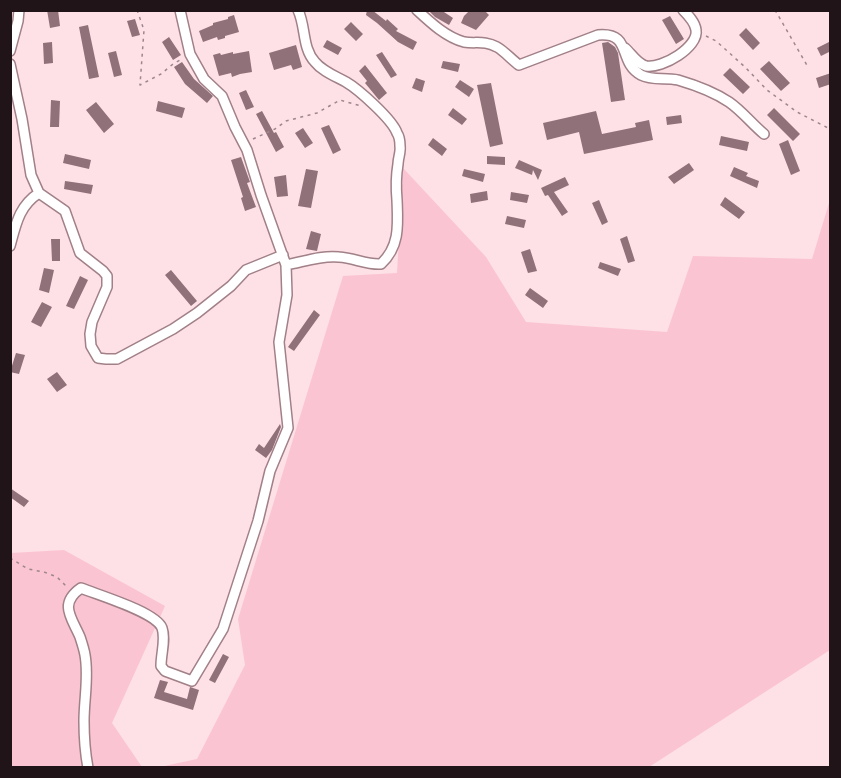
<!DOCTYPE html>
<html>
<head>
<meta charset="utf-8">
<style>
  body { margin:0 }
  #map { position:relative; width:841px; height:778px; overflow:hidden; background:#fee0e7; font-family:"DejaVu Sans",sans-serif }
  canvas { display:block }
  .frame { position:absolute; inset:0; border:12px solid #211418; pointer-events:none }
</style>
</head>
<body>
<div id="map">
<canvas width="841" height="778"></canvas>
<div class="frame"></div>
</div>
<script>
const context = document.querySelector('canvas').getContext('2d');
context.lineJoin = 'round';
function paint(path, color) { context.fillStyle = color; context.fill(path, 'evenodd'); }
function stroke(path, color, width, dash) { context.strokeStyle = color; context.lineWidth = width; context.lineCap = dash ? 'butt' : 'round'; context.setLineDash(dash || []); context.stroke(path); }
paint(new Path2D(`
  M403,168L486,257L526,322L667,332L693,256L812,259L830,200V650L649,767L155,768L197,759L245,665L238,619L343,276L397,273Z
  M64,550L165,606L112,723L142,767L11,768V553Z`), '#fbc4d2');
paint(new Path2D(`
  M47,10H58L60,26L50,28Z
  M367,10H372L386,21L387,19L398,29L396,31L417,42L413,50L398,42L377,23L366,15Z
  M428,10H441L453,18L449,25L435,17Z
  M470,10H484L489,15L476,30L461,23L464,16Z
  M234,15L239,32L225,36V38L218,40L217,37L203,42L199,31L213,25V23L228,19V17Z
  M670,16L684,39L676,44L662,20Z
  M135,19L140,35L132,37L127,21Z
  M351,22L363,34L356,41L344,29Z
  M88,25L99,77L89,79L79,27Z
  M746,28L760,43L753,50L739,35Z
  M169,37L181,55L173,60L162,42Z
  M327,40L342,48L338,55L323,47Z
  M831,41V51L821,56L817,48Z
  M52,42L53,63L44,64L43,43Z
  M608,42L615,47L618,53L625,100L611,102L602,43Z
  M296,45L302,67L293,70L291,65L274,70L269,53Z
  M116,51L122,75L114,77L108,53Z
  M249,51L252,72L240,74L232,77L231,73L219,76L213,55L220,53L221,55L233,52V54Z
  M382,52L397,75L391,78L376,55Z
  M443,61L460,64L458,72L441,68Z
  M769,61L790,83L781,91L760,69Z
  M182,62L194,79L213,96L207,103L185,84L174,67Z
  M365,65L387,93L379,100L365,83L367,81L359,71Z
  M730,68L750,87L743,94L723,75Z
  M831,73V84L819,88L816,78Z
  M416,78L425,81L422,92L412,88Z
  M460,80L474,89L469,97L455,87Z
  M491,83L503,144L490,147L477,85Z
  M246,90L254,107L246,110L239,93Z
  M51,100L60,101L59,127H50Z
  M158,101L185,108L182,118L156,111Z
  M96,102L114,124L104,133L86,110Z
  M453,108L467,119L462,125L448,115Z
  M774,108L800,134L793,141L767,115Z
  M262,111L274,133L276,132L284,147L276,152L256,114Z
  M596,111L602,134L636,127L635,123L649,120L653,140L584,154L579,132L547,140L543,123Z
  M681,115L682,123L667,125L666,117Z
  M329,125L341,150L333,154L321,128Z
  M303,128L313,143L305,148L295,133Z
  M721,136L749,142L747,151L719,145Z
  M433,138L447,149L442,156L428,145Z
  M788,140L800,171L791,175L779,144Z
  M65,154L91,160L89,169L63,163Z
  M487,156L505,157V165L487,164Z
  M241,157L250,182L247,183L256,207L245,211L241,198L243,197L231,160Z
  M519,160L542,170L538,180L533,170L532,175L515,168Z
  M689,163L694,170L674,184L668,177Z
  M734,167L748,173L746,176L759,181L757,188L730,176Z
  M306,169L318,171L311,208L298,206Z
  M464,169L485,174L483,182L462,176Z
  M286,175L288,196L277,197L274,177Z
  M565,177L569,185L554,192L568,212L562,216L548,195L545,196L541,188Z
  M65,181L93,185L91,194L64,189Z
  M487,191L488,200L471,203L470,194Z
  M511,192L529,195L527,203L510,200Z
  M725,197L745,212L739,219L720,205Z
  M599,200L608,222L602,225L592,203Z
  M507,216L526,220L524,228L505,224Z
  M311,231L321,234L317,251L306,249Z
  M627,236L635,261L628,263L620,239Z
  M51,239H60V261H52Z
  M530,249L537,271L528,273L521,252Z
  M600,262L621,269L618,276L598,268Z
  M44,268L54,270L49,293L39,290Z
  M171,270L197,301L191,306L165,275Z
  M80,276L88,280L74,309L66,306Z
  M530,288L548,301L543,308L525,295Z
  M42,302L52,307L41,327L31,322Z
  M314,310L320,315L294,351L288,347Z
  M16,353L25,355L19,374L10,372Z
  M57,372L67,385L57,392L47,379Z
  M280,424L281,427L272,450L266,458L255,450L259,444L264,448Z
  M10,488L29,501L24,507L10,497Z
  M223,654L229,657L215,683L209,680Z
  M160,680L168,682L164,692L187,699L190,687L199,690L193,710L154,698Z`), '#917179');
const minor = new Path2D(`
  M417,10C431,23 446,37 464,42C476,44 484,40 497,47C503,50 512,60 519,65L598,35C633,32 617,62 641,75C652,81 666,77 678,80C695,85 714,92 729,102C742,111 752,124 764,134
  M625,48C631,53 637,64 646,66C662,69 699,47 696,30C695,22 688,15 683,10
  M10,51L18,21L19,10
  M10,64L22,119L31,175L39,193C19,206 16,224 10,246
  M39,193L65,211L80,253L103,271L107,276V287L92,322L90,334L91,346L98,358L106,359H117L173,329L197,313L231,286L246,270L283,255
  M286,265C303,262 321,255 339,257C354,258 367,265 381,264C400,246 398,225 397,200C396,189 396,176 398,164C398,158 401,152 400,146C400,142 399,136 397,133C392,119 358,89 346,82C335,76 322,71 315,62C302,48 306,27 298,10
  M88,768C85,752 84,737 84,721C84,699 89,677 85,655C84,649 82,643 80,637C72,618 58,604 81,588C98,595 156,612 162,628C166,639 161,653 161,666L165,671L192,681L223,629L258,521L270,471L288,428L279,342L287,295L286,265L261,195L247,150L235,127L222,96L204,79L190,54L180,10`);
stroke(minor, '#a18088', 12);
stroke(new Path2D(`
  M137,10L144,30L140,85L161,74L173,64L182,59
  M775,10L808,67
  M706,36L716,41L745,67L767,90L797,112L830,129
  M253,139L275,129L286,121L317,113L340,100L361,106
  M10,558L28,569L44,572L57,577L66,586`), '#9d878d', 1.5, [3, 4.5]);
stroke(minor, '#fff', 9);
</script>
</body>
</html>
